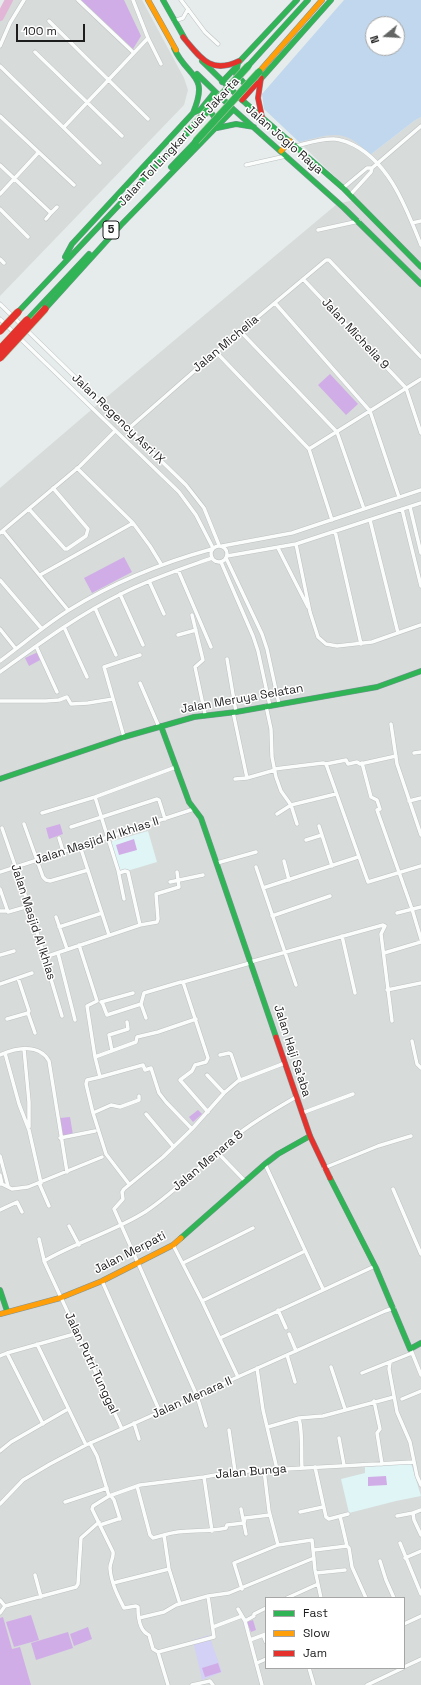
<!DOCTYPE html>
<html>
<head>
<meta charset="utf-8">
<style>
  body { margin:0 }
  #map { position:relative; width:421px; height:1685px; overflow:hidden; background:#e5eceb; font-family:"Space Grotesk",sans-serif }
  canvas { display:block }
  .legend { position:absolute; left:265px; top:1597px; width:140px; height:72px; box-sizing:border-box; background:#fff; border:1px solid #a5a5a5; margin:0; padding:5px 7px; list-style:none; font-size:12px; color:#1d1d1d }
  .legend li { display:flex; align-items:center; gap:8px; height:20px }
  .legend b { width:20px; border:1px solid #a5a5a5 }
  .north { position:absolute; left:365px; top:16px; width:40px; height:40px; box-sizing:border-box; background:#fff; border:1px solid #a5a5a5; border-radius:50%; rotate:252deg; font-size:11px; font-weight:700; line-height:16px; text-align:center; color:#1d1d1d }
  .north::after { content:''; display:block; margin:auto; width:14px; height:18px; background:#636565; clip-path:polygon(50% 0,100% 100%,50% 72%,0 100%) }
  .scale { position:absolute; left:16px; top:24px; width:69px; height:18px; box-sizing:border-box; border:2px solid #1d1d1d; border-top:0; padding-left:5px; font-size:12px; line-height:14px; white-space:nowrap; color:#1d1d1d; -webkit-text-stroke:3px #fff; paint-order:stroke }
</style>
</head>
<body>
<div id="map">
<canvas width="421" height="1685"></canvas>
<ul class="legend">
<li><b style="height:5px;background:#30b455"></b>Fast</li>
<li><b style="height:5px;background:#ff9f0a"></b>Slow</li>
<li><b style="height:5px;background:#e5322d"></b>Jam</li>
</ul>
<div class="north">N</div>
<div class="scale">100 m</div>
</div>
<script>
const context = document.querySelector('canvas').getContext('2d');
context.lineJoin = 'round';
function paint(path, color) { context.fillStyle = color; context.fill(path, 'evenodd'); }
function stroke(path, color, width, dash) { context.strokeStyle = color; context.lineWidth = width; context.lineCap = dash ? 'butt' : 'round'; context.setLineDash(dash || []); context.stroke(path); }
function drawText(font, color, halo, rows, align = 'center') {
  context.font = font + ' "Space Grotesk",sans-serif'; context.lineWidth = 3; context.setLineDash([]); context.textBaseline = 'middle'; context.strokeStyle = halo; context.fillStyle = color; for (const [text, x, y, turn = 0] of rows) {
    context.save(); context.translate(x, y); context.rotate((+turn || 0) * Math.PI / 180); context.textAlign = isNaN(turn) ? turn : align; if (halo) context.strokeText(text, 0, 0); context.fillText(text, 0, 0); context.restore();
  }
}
paint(new Path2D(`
  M12,0H142L184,78L188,90L184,105L0,296V20Z
  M421,117V1685H0V488L90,411L337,204L358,199L299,142L326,135H344L359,143L370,155L414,121ZM266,1598H404V1668H266Z`), '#d7dbda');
paint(new Path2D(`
  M148,831L157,862L127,871L126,869L119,871L110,842Z
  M411,1463L421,1496L396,1501L349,1513L341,1479L365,1473V1467Z`), '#e0f5f6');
paint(new Path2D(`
  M344,0H421V117L414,121L370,155C344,127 332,134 299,142L264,109L262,94ZM373,24H397V48H373Z`), '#c1d7ed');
paint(new Path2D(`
  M209,1635L222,1672L202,1680L193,1640Z`), '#d3d1f5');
paint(new Path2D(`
  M81,0H124L141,36L133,49Z
  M330,374L358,404L346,415L318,385Z
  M124,557L132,572L92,593L84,578Z
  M38,652L42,659L29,666L25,658Z
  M60,824L63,834L49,839L46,828Z
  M134,839L137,850L119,855L116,845Z
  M198,1110L202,1114L193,1122L189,1117Z
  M70,1117L73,1135L63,1137L60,1118Z
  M386,1476L387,1485L368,1486V1477Z
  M31,1615L39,1640L14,1647L6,1622Z
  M3,1617L12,1649L20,1647L31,1685H0V1618Z
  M253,1620L256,1630L251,1632L247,1622Z
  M88,1627L92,1639L74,1646L70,1634Z
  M68,1632L73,1648L36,1660L31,1643Z
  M218,1663L221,1672L205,1677L202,1668Z`), '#d1ade8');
stroke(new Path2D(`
  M0,17L9,0`), '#e2b6d7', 8);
const street = new Path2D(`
  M78,0L134,53
  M133,0L148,38L161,64
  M181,0L205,32L218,44
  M49,21L148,119
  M174,21L183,18L188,9
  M0,46L10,23L24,0
  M35,52L122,136
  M0,66L100,163
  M0,116L74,185
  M64,127L148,38
  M296,146C308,143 322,138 335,139C339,139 343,141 347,142C388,158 406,207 421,245
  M0,165L51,213L57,207
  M246,165L286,156
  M343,188L367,168H372
  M0,194L38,153
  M350,195L371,172L372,168L421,126
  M0,209L28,237
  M46,219L51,213
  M412,223L421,221
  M318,230L359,221
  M0,259L4,263
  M303,279L406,388L421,433
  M275,303L370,411L399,497
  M0,304L186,485L204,508L219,545
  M0,319L179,492L196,515L213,548
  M240,331L337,432L364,509
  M216,352L309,449L332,520
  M128,429L216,352L326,260H329L421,357
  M309,449L421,379
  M77,468L133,523L150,546L161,564
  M410,507L421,553
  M29,509L65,549H67L86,536L88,529L53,488
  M402,509L421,586
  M370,520L398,633
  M3,531L68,610
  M335,531L361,644
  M0,533L80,466L115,431
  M296,544L310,612L318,637L326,644L337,646L372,642L421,625
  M211 554a8 8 0 1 1 16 0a8 8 0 1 1-16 0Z
  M222,546L292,533L421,490
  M278,548L308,607
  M227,556L296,544L421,503
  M226,558L262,634L267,649L279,704
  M221,562L253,636L258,651L270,706
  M178,570L211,647
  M40,575L133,523
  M0,580L42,629
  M149,581L164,614
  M120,594L143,645
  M95,608L116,655
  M192,615L203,660L195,667L205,714
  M64,627L87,677
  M0,629L16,649
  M178,635L196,630
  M36,646L57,692
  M227,659L236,712
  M0,661C23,644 45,625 69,610C114,582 161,563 212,549
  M0,672C39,644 78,615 121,594C150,579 181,569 212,558
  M140,683L159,727
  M0,701H46L59,700L67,697L71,704L88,703L113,699
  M266,706L271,729L272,757L276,777L281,791L291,805L297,824
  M233,712L247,778
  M391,724L397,764L421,835
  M124,737L104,667L140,655
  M414,753L421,752
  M362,763L371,797L377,800L380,809L377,810L412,909L421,939
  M326,764L346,760L348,764L357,762L360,764L396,756
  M274,769L323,763L326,764L368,882L421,866
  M235,779L247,778L275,770
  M95,797L118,870L124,899
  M409,801L421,798
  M42,813L95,797L176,767
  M277,814L291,805L336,794
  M24,824L43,877L46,880L50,881L88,870
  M319,826L332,866
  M71,827L157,799L159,800L165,819
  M2,828L29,906L62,1016
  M59,838L63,851
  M306,840L322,835
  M80,846L109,935
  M284,861L289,880
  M217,863L256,852
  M256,867L296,985
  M0,872L194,809
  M119,873L125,871L128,872L140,925
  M170,882L203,875
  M263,888L358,857
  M0,889L8,912L29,906
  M0,911H7
  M397,913L421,907
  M272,916L330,896
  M56,917L67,949
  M59,927L102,913
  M342,936L355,993
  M79,945L97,1001L87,1006L95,1057L100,1077L87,1080L86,1084L93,1113L106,1154L129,1184
  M58,953L75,1020
  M384,953L421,942
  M0,955L14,951
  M45,957L140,925L157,922L158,919L156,894L179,887L177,872
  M250,962L383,925L385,926L381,934L392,1021
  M0,984L32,973
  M387,990L421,983
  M101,1002L133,993
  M102,1002L107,1015L141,1004
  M28,1013L35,1033
  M146,1018L141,1004L144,993L181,982L183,983
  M7,1019L28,1013L29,1011L18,978
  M412,1041L417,1064L421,1068
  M24,1049L29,1102V1127
  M112,1051L109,1035L128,1029L127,1022
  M5,1053L19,1104L29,1130L41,1183
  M0,1055C16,1048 39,1043 49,1061L67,1172
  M220,1055L229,1053L231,1054L240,1080
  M95,1057L136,1042L137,1037L158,1032L196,1019
  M207,1075L224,1093
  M100,1077L143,1065L145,1070L151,1068L159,1093L166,1102L192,1129
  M208,1112L180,1080L192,1071L195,1065L206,1062L208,1058L183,982L250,963
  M93,1113L111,1105L120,1107L139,1100V1096
  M302,1113L353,1094
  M146,1114L173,1146
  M60,1138L95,1131
  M217,1152L245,1181
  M0,1156L8,1186
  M265,1164L323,1289
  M324,1168L378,1146L411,1136
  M0,1175L2,1184
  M39,1183L49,1206
  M0,1184H2L12,1189L28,1187L102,1157
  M393,1189L421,1254
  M0,1210L17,1202L22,1212
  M69,1226L79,1245
  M39,1239L44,1260
  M173,1245L202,1301L238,1377
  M183,1263L253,1228
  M102,1281L160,1412
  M202,1301L305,1251
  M278,1310L286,1328
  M289,1334L296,1351
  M220,1338L375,1266
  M37,1344L86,1445
  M411,1350L421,1375
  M7,1353L43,1424
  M287,1355L295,1382
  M0,1356L7,1353L78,1333
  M390,1362L389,1369L397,1412L410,1442L417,1476L421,1485
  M331,1367L345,1409
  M257,1368L263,1410L277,1469
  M362,1373L412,1353
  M402,1399L421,1391
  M374,1401L380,1429L377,1433L382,1464
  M299,1418C303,1434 301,1451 302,1468
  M134,1423L139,1439
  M206,1426L197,1396L114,1209L123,1199L122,1192L124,1189L163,1157L192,1129L224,1093L238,1081L285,1063
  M268,1427L299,1418L323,1416L394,1397
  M122,1429L44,1261C76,1242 113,1232 145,1212C175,1192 200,1166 227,1143C248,1125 272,1111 296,1097
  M229,1430L235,1471
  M339,1438L344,1465
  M90,1443L97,1456L109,1496
  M0,1451L11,1442L68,1409
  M315,1467L326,1517L329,1519L348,1514
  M264,1470L269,1511L278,1545
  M204,1477L212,1531
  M137,1486L150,1535L153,1538L164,1535L169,1569L180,1604
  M111,1496L114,1500L120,1519
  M65,1502L107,1488
  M0,1504L23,1480L50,1464L86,1445L385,1311L394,1308
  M241,1509L246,1534
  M421,1510L413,1513L414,1520L421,1535
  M300,1512L323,1507
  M340,1516L347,1546L349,1548L352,1567L366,1598
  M397,1516L413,1513
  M100,1525L118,1519
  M164,1535C183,1528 206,1533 226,1528L227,1525L244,1523L245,1518L270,1515
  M400,1543L421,1594
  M314,1550L347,1546
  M405,1558L421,1551
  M380,1561L386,1580L394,1598
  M316,1573L345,1570
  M35,1575L41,1597
  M113,1583L169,1569
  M242,1589L234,1563L278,1545L312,1540L315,1570L321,1598
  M287,1598L318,1584
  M0,1600L5,1606L76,1587L78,1584L81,1538L99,1522
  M238,1609L245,1621L262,1685
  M0,1613L5,1606
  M139,1618L164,1612L176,1605L208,1596L229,1593L314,1558
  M245,1621L254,1616V1614L266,1608
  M404,1624L421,1616
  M213,1627L242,1616
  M263,1635L266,1642
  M250,1640L266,1634
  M158,1652L214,1637L208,1596
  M257,1663L266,1659
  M404,1667L421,1659
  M309,1668L314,1685
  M168,1685L158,1652L153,1649L149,1635C139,1631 138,1617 138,1607L136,1606L124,1608C118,1596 111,1583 110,1568C110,1562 114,1558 113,1552L92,1509L93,1506L109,1496L140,1485L204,1477L232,1472L413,1462
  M192,1685L210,1681L213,1685
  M367,1685L403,1668`);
const fast = new Path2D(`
  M163,0L185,39
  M297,0L238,63L236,74L244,83L251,84L259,81L331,0
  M174,48C187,78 210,73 193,113
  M202,61L242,100L343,188L421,267
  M248,66L308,0
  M197,74L233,109L344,208L421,284
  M222,82L237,66
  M201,109L214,93
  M217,128L236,124L254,127
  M171,167L196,141
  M65,257L72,244L193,113C205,106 215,111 216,125
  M45,309L121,225L233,110
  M18,312L187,133
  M27,320L89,254
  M161,726L189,802L201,818L276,1037
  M0,779L124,737L194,717L236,712L377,687L421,671
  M330,1178L376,1268L410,1349L421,1343
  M181,1238L265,1164L278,1154L310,1136
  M0,1290L7,1311`);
const slow = new Path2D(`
  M148,0L176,50
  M259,72L322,0
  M281,151L290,141
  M0,1314L60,1298L102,1281L173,1245L181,1238`);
const jam = new Path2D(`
  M183,37C200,57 210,75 239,61
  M261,78L258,98L262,117
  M242,100L257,83
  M276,1037L310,1136L330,1178`);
stroke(street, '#bec1c1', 4.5);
stroke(fast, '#7c9397', 6);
stroke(slow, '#7c9397', 6);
stroke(jam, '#7c9397', 6);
stroke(street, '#fbfcfc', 3.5);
stroke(fast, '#30b455', 5);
stroke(slow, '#ff9f0a', 5);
stroke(jam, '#e5322d', 5);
const fastBridge = new Path2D(`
  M187,133L248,66
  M196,141L259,72`);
const jamBridge = new Path2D(`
  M0,331L18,312
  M0,349L27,320
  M0,358L45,309`);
stroke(fastBridge, '#a5c49b', 8, []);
stroke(jamBridge, '#a5c49b', 8, []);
stroke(fastBridge, '#30b455', 7);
stroke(jamBridge, '#e5322d', 7);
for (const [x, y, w] of [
  [111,230,16]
]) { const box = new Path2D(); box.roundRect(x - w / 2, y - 9, w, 18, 3); context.fillStyle = '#fff'; context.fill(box); stroke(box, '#1d1d1d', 1); }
drawText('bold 11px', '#1d1d1d', null, [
  ["5",111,230]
]);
drawText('12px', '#1d1d1d', '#fff', [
  ["Jalan Joglo Raya",284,140,41],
  ["Jalan Tol Lingkar Luar Jakarta",179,142,-47],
  ["Jalan Michelia 9",355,334,47],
  ["Jalan Michelia",226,344,-40],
  ["Jalan Regency Asri IX",118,419,44],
  ["Jalan Meruya Selatan",242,699,-10],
  ["Jalan Masjid Al Ikhlas II",97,841,-18],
  ["Jalan Masjid Al Ikhlas",33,922,72],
  ["Jalan Haji Sa'aba",292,1051,72],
  ["Jalan Menara 8",208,1161,-40],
  ["Jalan Merpati",130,1253,-27],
  ["Jalan Putri Tunggal",91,1363,65],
  ["Jalan Menara II",192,1398,-24],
  ["Jalan Bunga",251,1472,-5]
]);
</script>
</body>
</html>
